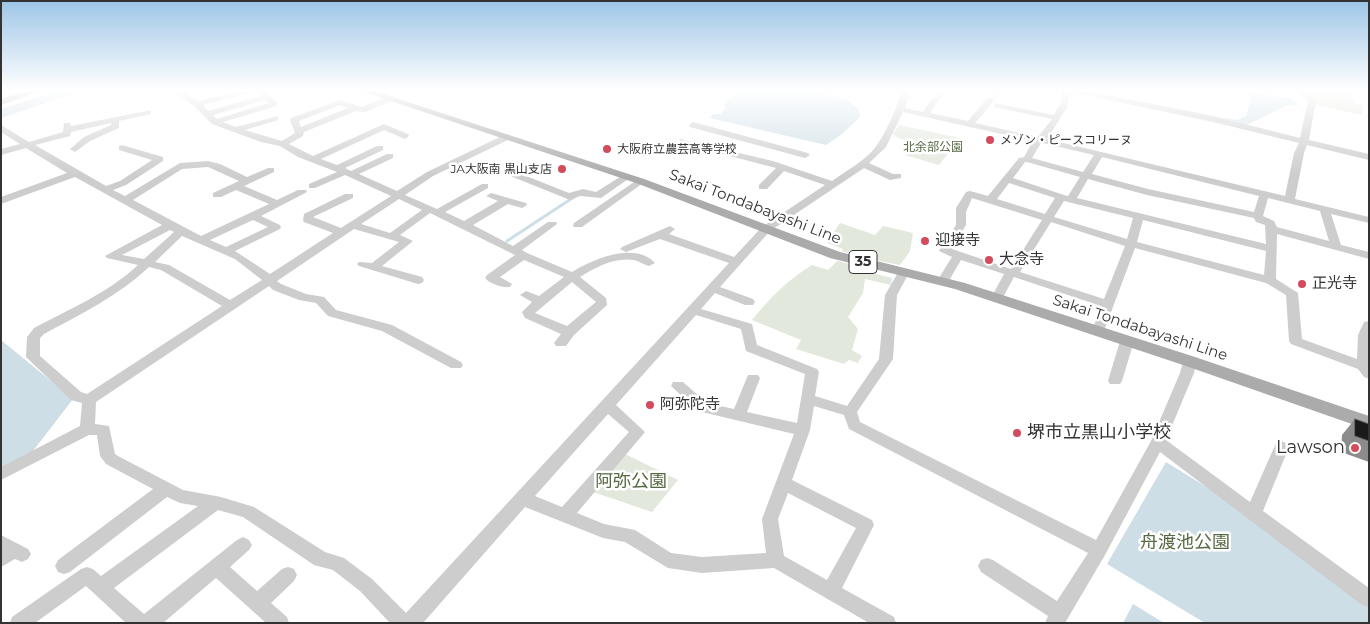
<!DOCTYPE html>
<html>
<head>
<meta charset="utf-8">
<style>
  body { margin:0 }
  #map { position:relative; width:1370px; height:624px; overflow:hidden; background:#fff; font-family:Montserrat,sans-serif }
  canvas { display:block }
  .frame { position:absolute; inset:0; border:2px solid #333; pointer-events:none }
</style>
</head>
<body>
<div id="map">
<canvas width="1370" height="624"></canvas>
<div class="frame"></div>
</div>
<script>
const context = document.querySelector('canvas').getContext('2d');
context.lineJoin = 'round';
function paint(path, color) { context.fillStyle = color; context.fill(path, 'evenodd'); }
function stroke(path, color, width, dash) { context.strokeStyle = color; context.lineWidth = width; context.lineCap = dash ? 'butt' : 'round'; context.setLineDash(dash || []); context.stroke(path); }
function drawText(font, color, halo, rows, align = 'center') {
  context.font = font + ' Montserrat,"Noto Sans JP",sans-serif'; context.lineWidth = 5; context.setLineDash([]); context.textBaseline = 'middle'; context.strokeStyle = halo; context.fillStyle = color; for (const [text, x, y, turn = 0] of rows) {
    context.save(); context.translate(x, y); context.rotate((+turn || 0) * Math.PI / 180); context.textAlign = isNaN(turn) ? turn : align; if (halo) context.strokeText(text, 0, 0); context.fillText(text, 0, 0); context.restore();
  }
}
paint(new Path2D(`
  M1301,89H1350L1355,104L1363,105L1362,115L1315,105V100Z
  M899,125L960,138L939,165L905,155L917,143L898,138L893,134Z
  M840,223L875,235L883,226L913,233L910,251L900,265L864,258L842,251L843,249L827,243Z
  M837,261L855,265V269L892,278L891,285L865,279L863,293L848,317L858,329L852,350L862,356L858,363L849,360L844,364L796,349L801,340L752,320C772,296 785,282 812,265L828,270Z
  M625,454L678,480L652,512L593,492Z`), '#e3e8dd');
paint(new Path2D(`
  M739,89H803L846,99L859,110L860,117L842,134L826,145L710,118L713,114H720L725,109L724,103Z
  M1237,89L1292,99L1298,102H1294L1298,103V105L1285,106L1247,125L1220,117L1238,120L1246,116L1252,95L1238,92Z
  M1,340L73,399L33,451L1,468Z
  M1166,462L1213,491L1369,607V623H1205L1107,564Z
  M1133,604L1164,623H1123Z`), '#cddee6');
stroke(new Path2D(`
  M991,102L1001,89`), '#cddee6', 2.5);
stroke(new Path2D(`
  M507,241L574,197`), '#cddee6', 3);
paint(new Path2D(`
  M62,89H81L79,92L1,118V109Z`), '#cddee6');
paint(new Path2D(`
  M2,89H10L1,95Z
  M170,89H179L198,101L247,89H259L258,91L203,105L208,111L261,96L260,92H266L277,102V106L223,122L236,127L278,116V120L245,130L282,141L295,133L290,120L291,118L340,100L362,107L386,97H392V101L365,112L356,111L304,132L303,136L289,144L313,156L384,124L408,134L409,136L405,139L384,130L321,159L337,165L377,146H383V150L345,168L351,171L387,154H393V158L359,174L397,191L427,172L504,135H510V139L433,176L405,195L437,209L482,184H488V188L445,212L464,221L498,201L486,196L491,193L526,203L527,205L522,208L508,204L473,225L513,246L548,222H556L557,224L522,250L527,253L572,272C593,259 635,241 655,263L649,266C644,265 639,261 634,260C614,257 596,267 580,277L606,298L607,305L574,335L566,346H556L554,343L561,334L525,318L522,312L532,302L520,295L526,291L539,296L564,277L524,260L500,277L512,284L510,287C503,288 490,284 485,278L487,275L515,255L430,213L400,235L413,241L382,266L422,277L424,280L422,283L418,284L359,266L357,264L359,262L372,263L399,242L354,229L277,281L281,284L306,294L324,297L336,310L392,325L461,362L463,365L461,368H451L382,331L328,316L316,303L299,300L273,290L269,286L96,402L95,424L109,426L115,454L118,456L183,490L221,497L254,507L325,552L344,558L372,579L406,613L729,263L660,239L626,252L620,249L622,247L670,226L675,229L669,234L734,257L762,227L825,185L784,171L767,189H759V185L776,168L680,143V139L773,161L832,181C847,170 867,160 877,145C889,128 896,107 903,89H911L905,108L923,112L938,89H946L930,113L968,121L987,98H993V102L975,123L1038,137L1052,119L994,107V103L1054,115L1061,102L1063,89H1078L1213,116L1300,138L1308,101L1294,89H1302L1316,100L1309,140L1369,154V160L1307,145L1304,153L1295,199L1369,217V223L1331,214L1341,245L1369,252V259L1277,234L1276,279L1298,293L1302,339L1357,359L1358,335L1364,322L1369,321V379L1364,377L1358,369L1291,344L1289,341L1286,295L1266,283L1135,248L1104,331L1098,335L1092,331L1101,306L1014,277L1001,301H993L991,298L1004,274L961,260L947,284H939L937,281L952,257L939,251L956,225V208L966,192L970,191L988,196L1019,158L1024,157L1033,141L903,112L886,147L869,163L893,174H901V178L890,180L864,168L770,231L720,287L753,299L755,302L753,305H745L715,293L701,309L752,324L757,345L817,369L819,372L815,396L847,406L879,359L885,295L900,269H908L910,271L897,295L893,359L857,412L860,422L1096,540L1151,441L1180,373L1184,358H1194L1196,361L1194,373L1166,440L1250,502L1276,443L1281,441L1286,443L1289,447L1263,511L1369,588V607L1362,605L1160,452L1105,555L1065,623H1045L1048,616L981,572L978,566L981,560L987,558L993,560L1057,601L1088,553L849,429L844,415L814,406L810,430L792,480L872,520L874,525L842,588L894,617L896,623H869L774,568L702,573L668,568L625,542L603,538L525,507L423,623H390L360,591L333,570L314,565L243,517L218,510L114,588L144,614L237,540L243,537L249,540L252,545L249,550L230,567L257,591L282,569L288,567L294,569L297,575L294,581L271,603L287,617L289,623H266L216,578L163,623H126L86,586L35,623H10L12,617L81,569L87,567L93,569L101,576L198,506L180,503L167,497L70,572L64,574L58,572L55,566L58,560L153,489L106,464L100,456L97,435H89L1,480V467L80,426L82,403L71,400L26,357L27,337L34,328C70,309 108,293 138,265L107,258L105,256L162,225L75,177L1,204V197L67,173L26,148L1,155V149L20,144L1,132V125L29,142L63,132L64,123H70L71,126L151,110V114L119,121V128L90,141L75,152L70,149L84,137L111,125V123L71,132L70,136L35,145L106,186L120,181L152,160L119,150V146L122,145L163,157V161L126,185L113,190L125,196L180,163L208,161L220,164L247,177L268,168H274V172L244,186L277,200L298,190H306L307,192L261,216L280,225L281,227L280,229L235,251L270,274L333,233L304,222L303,220L304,214L345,194H353V198L313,217L341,228L391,196L345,175L315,188H309V184L337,172L298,157L280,146L261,142L212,124L194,106ZM1071,92L1213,122L1299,143L1294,153L1285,196L1047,139L1066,109ZM265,100L268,103L217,119L213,115ZM340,105L348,108L301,127L299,121ZM1041,143H1042L1094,155L1083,172L1032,158ZM1102,157L1259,196L1254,212L1148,189L1092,174ZM1025,162H1027L1080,177L1068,196L1064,195L1013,178ZM208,167L239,181L213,193V197H221L236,190L269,204L201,236L133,200L182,169ZM1088,179L1147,195L1254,218L1256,222L1265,225L1266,244L1077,198ZM1009,183L1055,198L1045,214L997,199ZM972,198L1042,220L1011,269L952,249L966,225V212ZM1268,198L1320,211L1329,241L1277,227L1274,221L1263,216ZM399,199L422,210L390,233L361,224ZM1064,201L1133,218L1127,239L1054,217ZM253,220L268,227L226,247L210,240ZM1143,220L1266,251L1264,275L1137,242ZM1051,222L1125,246L1104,299L1020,272ZM170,230L174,232L144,259L122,255ZM182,236L235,259L262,280L230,300L169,265L155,262ZM149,267L161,270L222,306L87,394L81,392L40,356V338L44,334C81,314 118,296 149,267ZM572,282L596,302L567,326L535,313ZM696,315L741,329L746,351L805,374L797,423L747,412L760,378L758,375H748L734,409L707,403L683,382H673L671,386L698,411L794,434L762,519L766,553L702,557L671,553L635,530L604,524L577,513L645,432L616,405ZM608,414L629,432L562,507L535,496ZM788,493L856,528L827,580L784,556L778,519Z
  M296,89H305L306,90L302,92Z
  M693,122L808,153L810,155L805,158L690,127L689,125Z
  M511,170L569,193L583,189L596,192L623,175L626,174L631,177L601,198L580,196L570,200L508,175L506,173Z
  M640,178L645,181L643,183L582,227H574L573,225L574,223Z
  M1127,337L1134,341L1122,381L1120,384H1110L1108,381L1120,341Z
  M1,535L28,549L31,554L28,559L22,562L15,559L1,567Z`), '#cdcdcd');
paint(new Path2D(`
  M33,89H46L1,105V99Z
  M355,89H368L644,179L840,252L965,283L1195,357L1369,416V430L1183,365L955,289L830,258L636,183Z`), '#ababab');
paint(new Path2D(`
  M1355,419L1369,424V462L1341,452L1342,435Z`), '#8c8c8c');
const building = new Path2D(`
  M1355,419L1369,424V441L1355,436Z`);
paint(building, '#1a1a1a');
stroke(building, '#5f5f5f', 1);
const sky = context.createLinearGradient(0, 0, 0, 176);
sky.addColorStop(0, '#9dc5e7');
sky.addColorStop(0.51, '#fff');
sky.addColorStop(1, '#ffffff00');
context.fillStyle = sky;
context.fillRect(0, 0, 1370, 176);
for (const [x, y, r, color] of [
  [990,140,5,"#d24c5d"],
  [607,149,5,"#d24c5d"],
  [562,169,5,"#d24c5d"],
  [925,241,5,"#d24c5d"],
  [989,260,5,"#d24c5d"],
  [1302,284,5,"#d24c5d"],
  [650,405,5,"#d24c5d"],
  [1017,433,5,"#d24c5d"],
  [1355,448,5,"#d24c5d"]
]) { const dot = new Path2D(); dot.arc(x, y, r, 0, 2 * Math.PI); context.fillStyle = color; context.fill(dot); stroke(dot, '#fff', 2); }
drawText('12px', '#333', '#fff', [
  ["メゾン・ピースコリーヌ",1000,140],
  ["大阪府立農芸高等学校",617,149],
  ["JA大阪南 黒山支店",552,169,"right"]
], 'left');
drawText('12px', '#586a44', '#fff', [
  ["北余部公園",933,147]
]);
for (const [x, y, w] of [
  [863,262,28]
]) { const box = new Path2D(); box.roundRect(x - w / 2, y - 11.5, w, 23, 4); context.fillStyle = '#fff'; context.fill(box); stroke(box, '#333', 1); }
drawText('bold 14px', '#333', null, [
  ["35",863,262]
]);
drawText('15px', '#333', '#fff', [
  ["Sakai Tondabayashi Line",755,207,21],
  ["Sakai Tondabayashi Line",1140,328,18]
]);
drawText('15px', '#333', '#fff', [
  ["迎接寺",935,241],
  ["大念寺",999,260],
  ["正光寺",1312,284],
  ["阿弥陀寺",660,405]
], 'left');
drawText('18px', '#333', '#fff', [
  ["堺市立黒山小学校",1027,433],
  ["Lawson",1345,448,"right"]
], 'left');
drawText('18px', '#586a44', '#fff', [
  ["阿弥公園",631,482],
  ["舟渡池公園",1185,543]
]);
</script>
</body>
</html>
